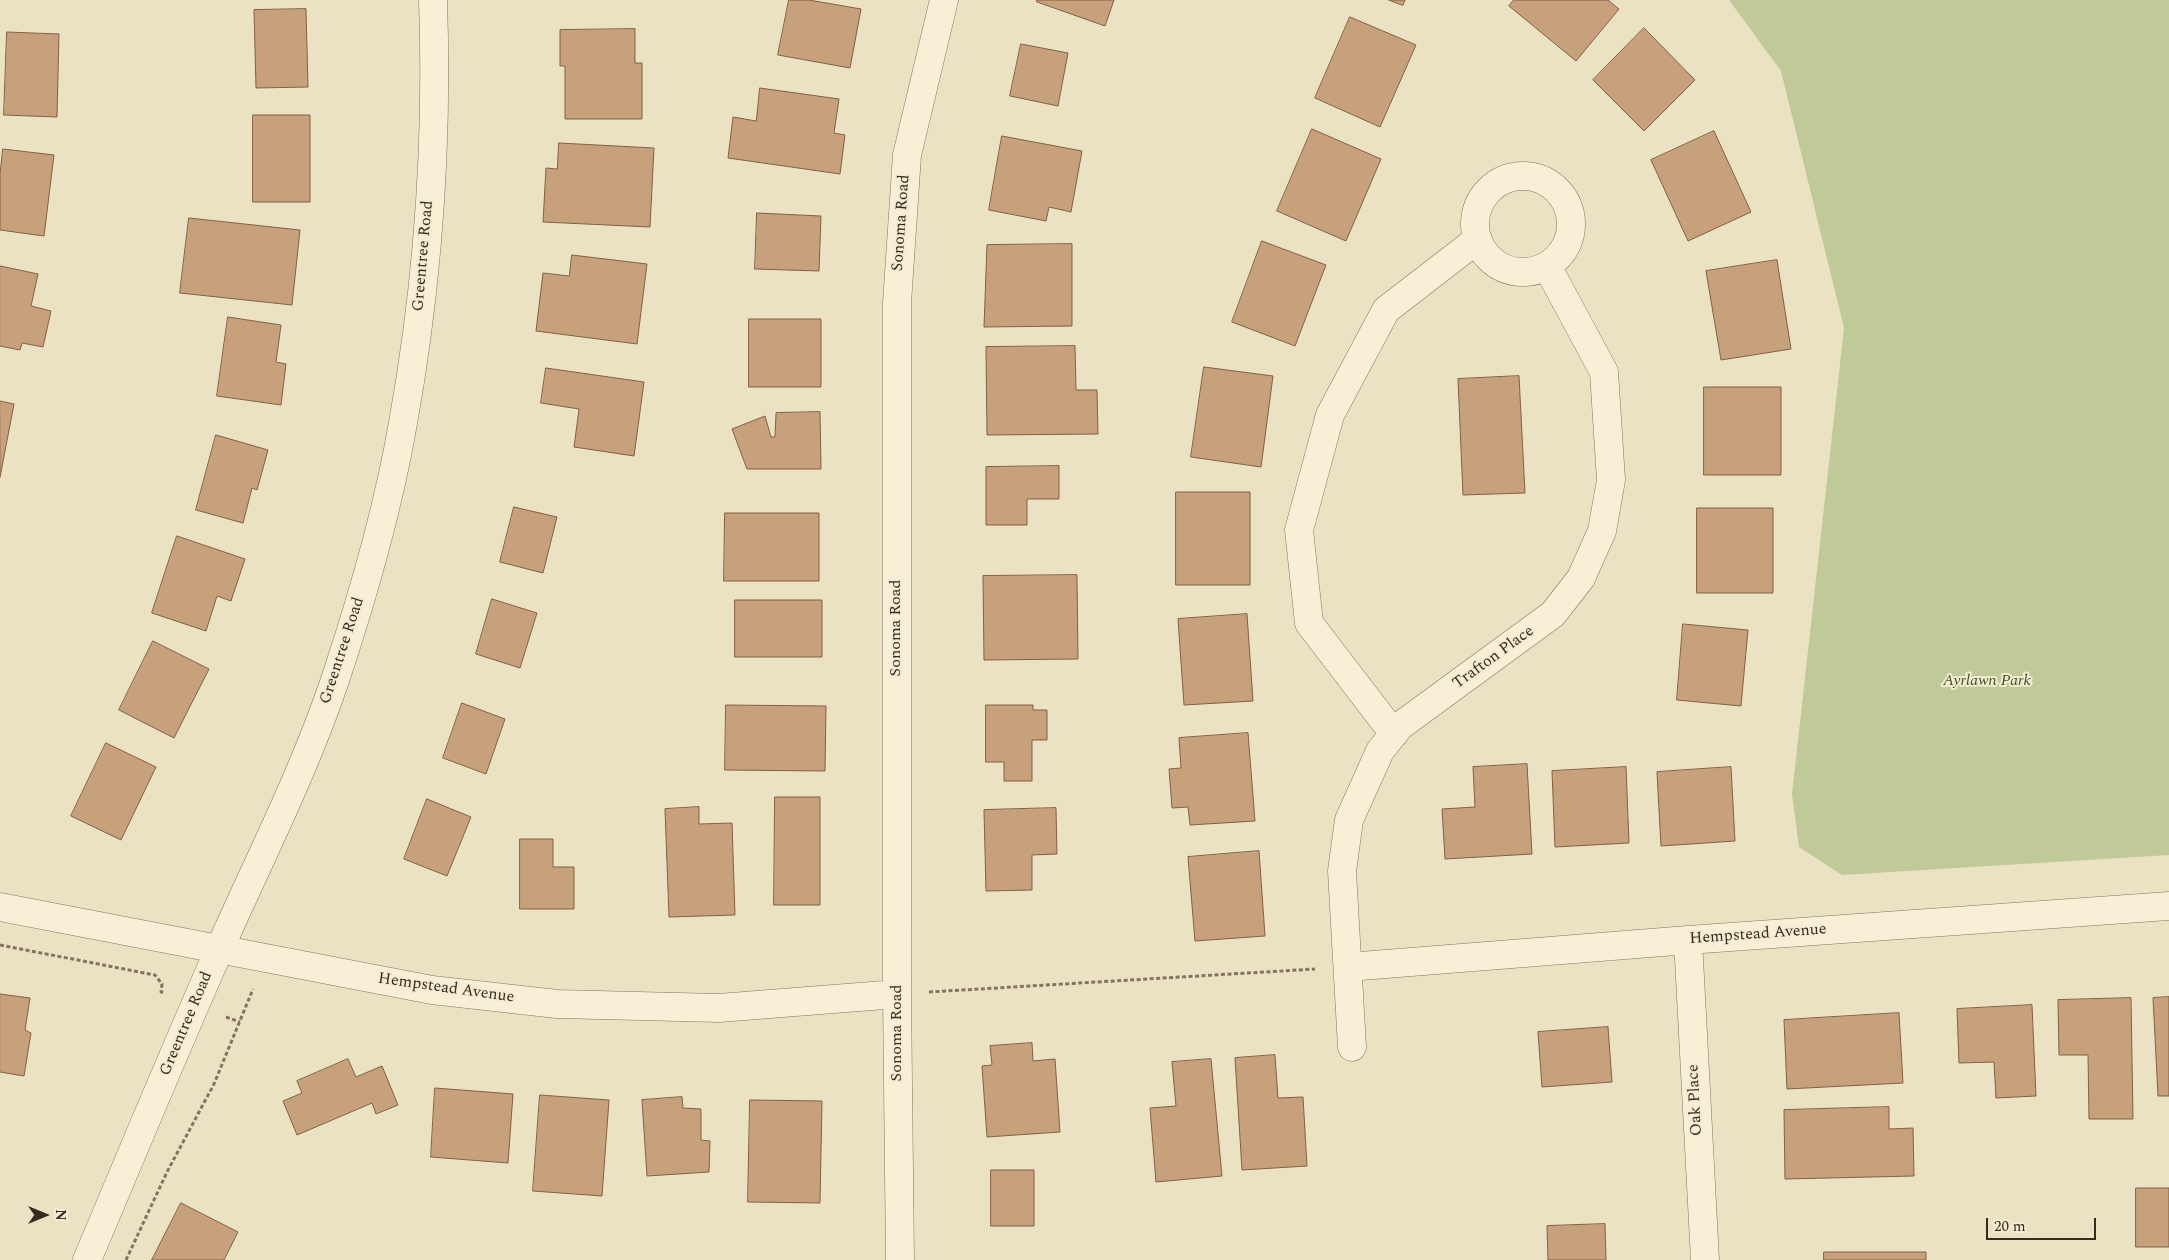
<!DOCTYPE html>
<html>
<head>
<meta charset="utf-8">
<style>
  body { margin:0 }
  #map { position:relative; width:2169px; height:1260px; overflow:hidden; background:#ebe2c4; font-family:Spectral,serif }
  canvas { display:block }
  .north { position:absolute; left:20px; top:1190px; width:50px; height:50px; -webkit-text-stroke:4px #f3ecd3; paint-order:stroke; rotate:90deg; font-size:14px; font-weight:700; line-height:20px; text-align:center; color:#352b1e }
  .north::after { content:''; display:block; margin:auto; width:18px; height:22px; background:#352b1e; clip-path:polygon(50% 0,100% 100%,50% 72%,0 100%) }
  .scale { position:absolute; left:1986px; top:1218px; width:110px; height:22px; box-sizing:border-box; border:2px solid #352b1e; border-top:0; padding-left:6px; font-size:15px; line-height:18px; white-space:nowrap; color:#352b1e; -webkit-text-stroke:4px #f3ecd3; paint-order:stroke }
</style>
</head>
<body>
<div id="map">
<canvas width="2169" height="1260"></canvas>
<div class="north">N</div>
<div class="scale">20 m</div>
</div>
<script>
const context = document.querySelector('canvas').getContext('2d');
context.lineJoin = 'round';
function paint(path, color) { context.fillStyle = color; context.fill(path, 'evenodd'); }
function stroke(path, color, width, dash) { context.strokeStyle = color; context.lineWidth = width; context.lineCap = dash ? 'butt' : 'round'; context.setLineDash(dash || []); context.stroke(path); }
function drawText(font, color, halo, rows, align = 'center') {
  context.font = font + ' Spectral,serif'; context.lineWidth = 4; context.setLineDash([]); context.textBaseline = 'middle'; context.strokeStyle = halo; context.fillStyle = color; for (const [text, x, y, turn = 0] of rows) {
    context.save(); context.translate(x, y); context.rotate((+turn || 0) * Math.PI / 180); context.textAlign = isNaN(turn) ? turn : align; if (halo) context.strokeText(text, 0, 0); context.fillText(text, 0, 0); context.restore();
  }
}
paint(new Path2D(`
  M1729,0H2169V855L1842,875L1799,847L1792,794L1844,328L1781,71Z`), '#c0c998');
const building = new Path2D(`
  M789,0H809L861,9L850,68L778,55Z
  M1037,0H1114L1105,26L1037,2Z
  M1389,0H1405L1403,5Z
  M1514,0H1608L1619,9L1576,61L1509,6Z
  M306,9L308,87L256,88L254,10Z
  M1350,17L1416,45L1380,127L1315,98Z
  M1644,28L1695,80L1644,131L1593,80Z
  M635,29V63H642V119H565V66H560V30Z
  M7,32L59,34L57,117L4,115Z
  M1021,44L1068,53L1058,106L1010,96Z
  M760,88L839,99L834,133L845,135L840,174L728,158L733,117L756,121Z
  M253,115H310V202H253Z
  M1312,129L1381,159L1346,241L1277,211Z
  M1714,131L1751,212L1688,241L1651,160Z
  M1002,136L1082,151L1071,212L1049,207L1046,221L989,210Z
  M559,143L654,148L650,227L543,222L546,168L557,169Z
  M3,149L54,155L44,236L0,230V175Z
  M757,213L821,216L819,271L755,269Z
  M189,218L300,230L292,305L180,293Z
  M1262,241L1326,265L1295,346L1232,322Z
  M1072,244V326L984,327L987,245Z
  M572,255L647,264L637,344L536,331L543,273L569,276Z
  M1777,260L1791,349L1721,360L1706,271Z
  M0,266L38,274L31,306L51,311L43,347L22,343L20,350L0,346Z
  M228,317L281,325L276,362L286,364L281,405L217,396Z
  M749,319H821V387H749Z
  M1075,346L1076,390H1097L1098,434L987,435L986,347Z
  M1204,367L1273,376L1261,467L1191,457Z
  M546,368L644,382L634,456L574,447L579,409L541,403Z
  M1519,376L1525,493L1463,495L1458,379Z
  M1704,387H1781V475H1704Z
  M0,401L14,404L0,477Z
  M820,412L821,469H747L732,429L765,416L771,437H775L776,413Z
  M216,435L268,450L257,490L252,488L243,523L196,510Z
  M1059,466V499H1027V525H986V467Z
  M1176,492H1250V585H1176Z
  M514,507L557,517L543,573L500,562Z
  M1697,508H1773V593H1697Z
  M725,513H819V581H724Z
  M177,536L245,559L231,601L217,596L206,631L152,613Z
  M1077,575L1078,659L984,660L983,576Z
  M492,599L537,613L520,668L476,654Z
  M735,600H822V657H735Z
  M1247,614L1253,701L1184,705L1178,619Z
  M1683,624L1748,630L1741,706L1677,700Z
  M153,641L209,669L174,738L119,710Z
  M462,703L505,719L486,774L443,758Z
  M726,705L826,706L825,771L725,770Z
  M986,705H1033V710H1047V740H1032V781H1004V762H986Z
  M1248,733L1255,821L1190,825L1188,807L1172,808L1169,769L1181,768L1179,738Z
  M106,743L156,767L121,840L71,816Z
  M1527,764L1532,854L1445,859L1442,809L1475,807L1473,767Z
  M1626,767L1629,843L1555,847L1552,771Z
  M1731,767L1735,841L1661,846L1657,772Z
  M775,797H820V905H774Z
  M427,799L471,817L447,876L404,859Z
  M699,807V824L732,823L735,915L669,917L665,809Z
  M1056,808L1057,854L1032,855V890L986,891L984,810Z
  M520,839H553V867H574V909H520Z
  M1259,851L1265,936L1195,941L1188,857Z
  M0,994L30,998L25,1030L31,1033L24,1076L0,1072Z
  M2169,997V1096H2158L2153,998Z
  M2131,998L2133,1119H2089L2088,1055H2059L2058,1000Z
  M2032,1005L2036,1096L1996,1098L1994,1062L1959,1063L1957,1009Z
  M1899,1013L1903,1083L1787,1089L1784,1020Z
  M1608,1027L1612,1082L1542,1087L1538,1032Z
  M1032,1043L1033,1061L1055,1059L1060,1132L987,1137L982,1066L992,1065L990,1046Z
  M1275,1055L1278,1098L1303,1097L1307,1166L1242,1170L1235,1058Z
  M348,1059L356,1077L382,1066L398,1105L376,1114L372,1103L297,1135L283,1101L302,1093L297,1081Z
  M1211,1059L1222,1176L1156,1182L1150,1108L1176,1106L1172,1062Z
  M435,1088L513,1094L508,1163L431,1157Z
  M540,1095L609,1100L602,1196L533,1191Z
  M682,1097L683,1108L701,1109V1140L710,1141L709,1172L647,1176L642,1100Z
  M750,1100L822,1101L820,1203L748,1202Z
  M1889,1107V1129L1913,1128L1914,1176L1785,1179L1784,1110Z
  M991,1170H1034V1226H991Z
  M2136,1188H2169V1247H2136Z
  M181,1203L238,1232L224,1260H152Z
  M1605,1224L1606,1260H1548L1547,1226Z
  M1824,1252H1926V1260H1824Z`);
paint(building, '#c7a07c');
stroke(building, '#826043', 1);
const minor = new Path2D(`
  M1475 224a48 48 0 1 1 96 0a48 48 0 1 1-96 0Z
  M1394,734L1309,623L1299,530L1330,415L1386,310L1478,239
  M0,907L432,990L557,1004L719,1008L897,994
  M1688,940L1705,1260
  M1348,967L1688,940L2169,906
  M1352,1047L1342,871L1349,820L1380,751L1400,726L1553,614L1581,578L1602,531L1611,480L1604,372L1547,266
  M900,1260L897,994V303L907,155L944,0`);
const tertiary = new Path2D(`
  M87,1260C131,1156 174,1052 220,948C259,860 304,772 335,680C363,596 388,510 403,423C428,284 438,141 433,0`);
stroke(minor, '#85745b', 29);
stroke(tertiary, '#85745b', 29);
stroke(new Path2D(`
  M0,945L155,975L162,984L161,992L165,993
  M929,992L1315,969
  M226,1017L240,1022
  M126,1260L167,1172L214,1084L253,989`), '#85745b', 3, [4, 2.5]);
stroke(minor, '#f7efd6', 28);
stroke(tertiary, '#f7efd6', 28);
drawText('16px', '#352b1e', '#f3ecd3', [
  ["Sonoma Road",902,223,-86],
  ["Greentree Road",424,256,-85],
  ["Sonoma Road",897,628,-90],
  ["Greentree Road",343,651,-72],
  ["Trafton Place",1494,658,-36],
  ["Hempstead Avenue",1758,935,-4],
  ["Hempstead Avenue",446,989,8],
  ["Greentree Road",187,1024,-67],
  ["Sonoma Road",898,1033,-90],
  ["Oak Place",1696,1100,-93]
]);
drawText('italic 16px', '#435126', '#f3ecd3', [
  ["Ayrlawn Park",1987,682]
]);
</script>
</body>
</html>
